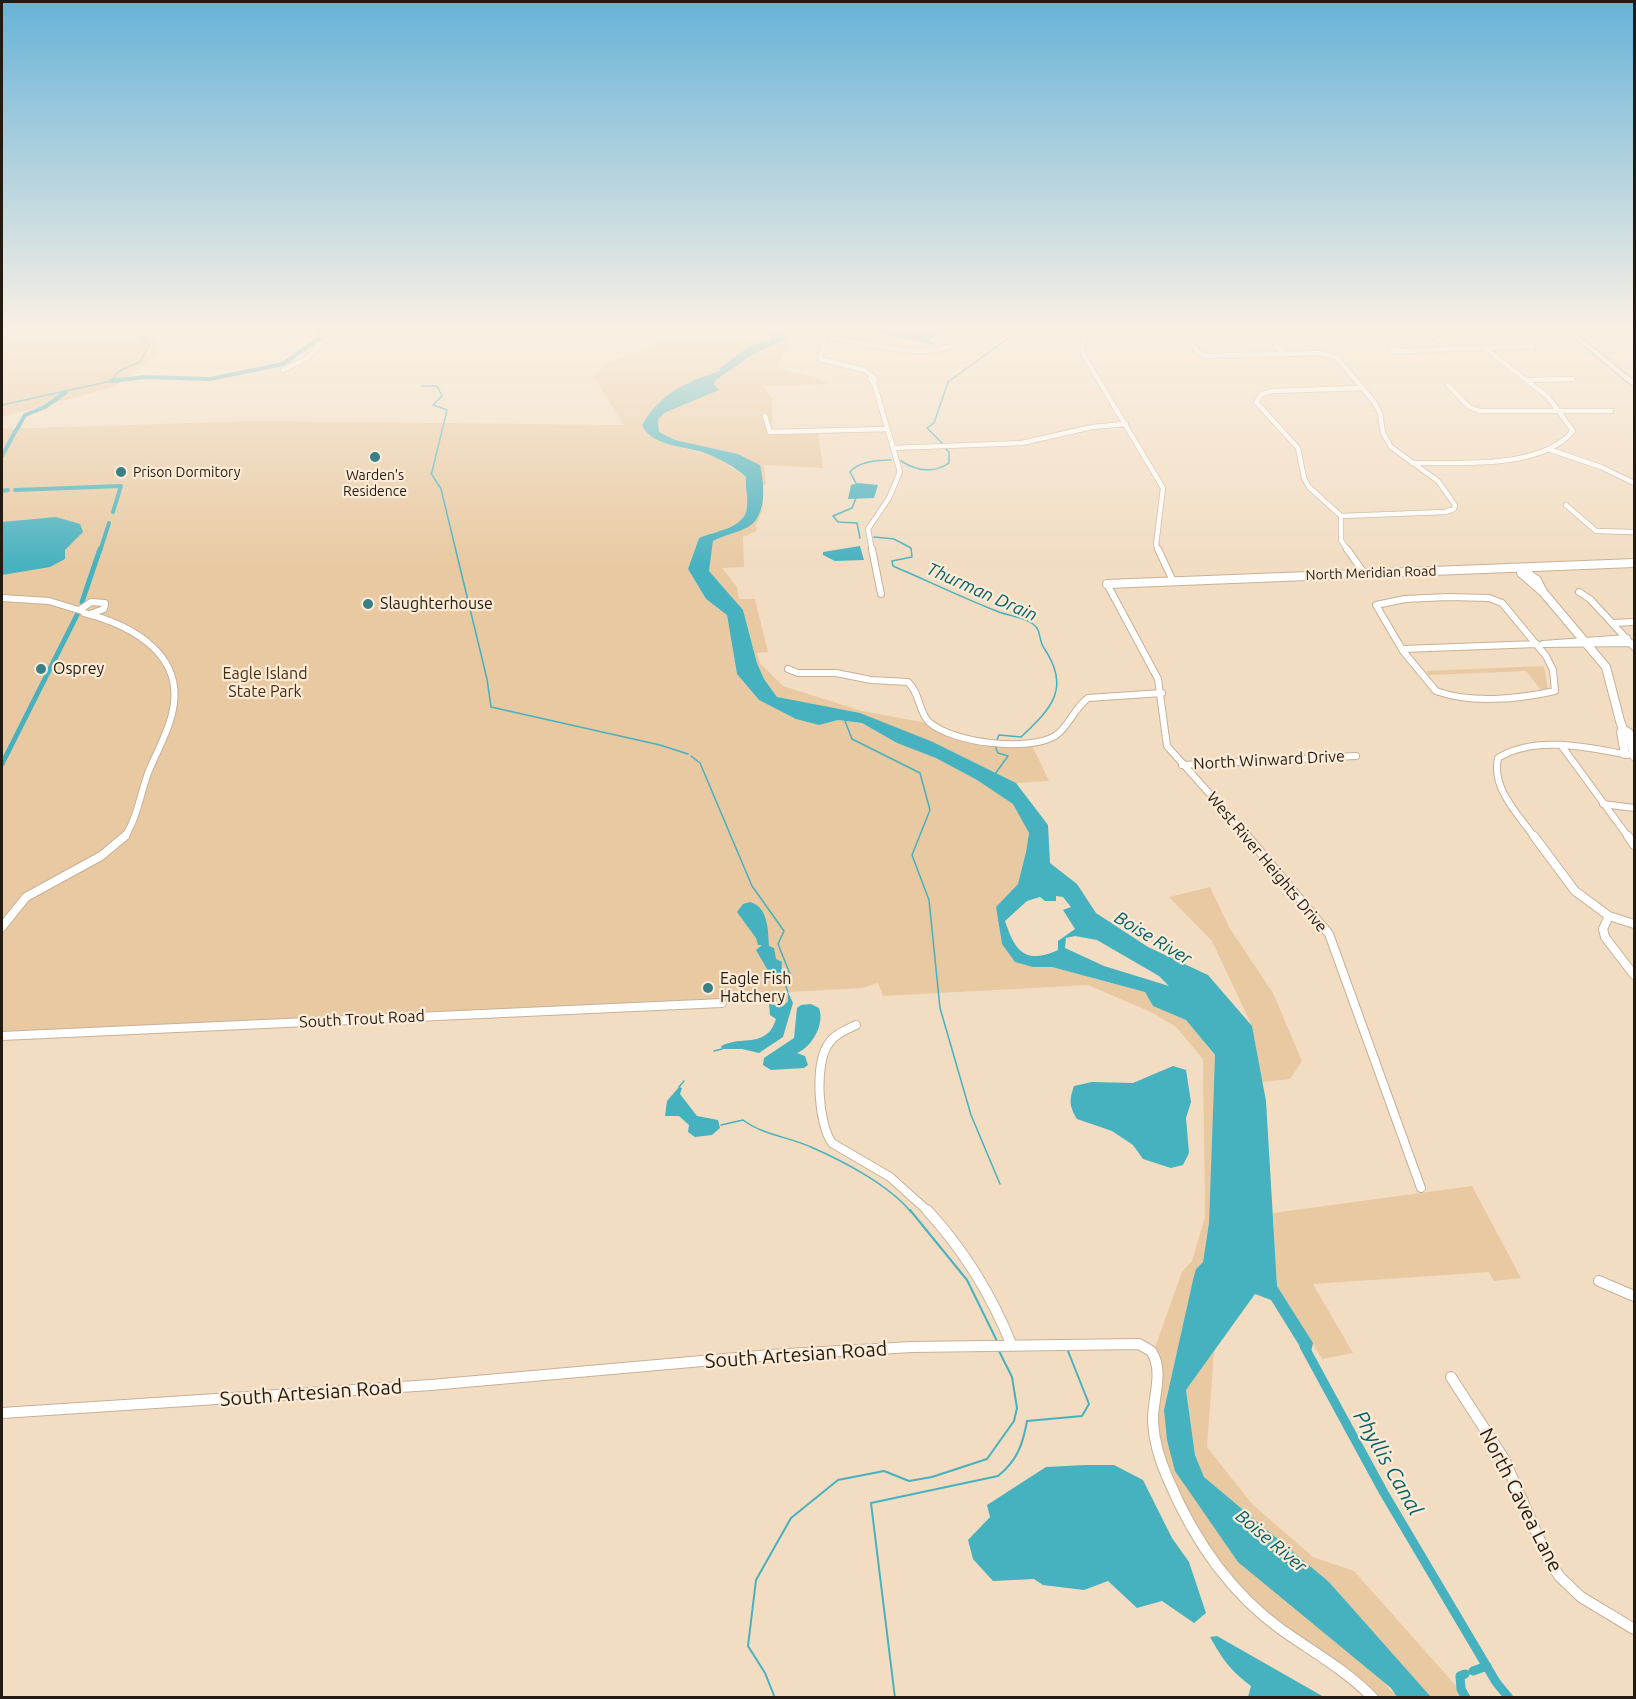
<!DOCTYPE html>
<html>
<head>
<meta charset="utf-8">
<style>
  body { margin:0 }
  #map { position:relative; width:1636px; height:1699px; overflow:hidden; background:#f2ddc3; font-family:Ubuntu,sans-serif }
  canvas { display:block }
  .frame { position:absolute; inset:0; border:3px solid #231b12; pointer-events:none }
</style>
</head>
<body>
<div id="map">
<canvas width="1636" height="1699"></canvas>
<div class="frame"></div>
</div>
<script>
const context = document.querySelector('canvas').getContext('2d');
context.lineJoin = 'round';
function paint(path, color) { context.fillStyle = color; context.fill(path, 'evenodd'); }
function stroke(path, color, width, dash) { context.strokeStyle = color; context.lineWidth = width; context.lineCap = dash ? 'butt' : 'round'; context.setLineDash(dash || []); context.stroke(path); }
function drawText(font, color, halo, rows, align = 'center') {
  context.font = font + ' Ubuntu,sans-serif'; context.lineWidth = 4.5; context.setLineDash([]); context.textBaseline = 'middle'; context.strokeStyle = halo; context.fillStyle = color; for (const [text, x, y, turn = 0] of rows) {
    context.save(); context.translate(x, y); context.rotate((+turn || 0) * Math.PI / 180); context.textAlign = isNaN(turn) ? turn : align; if (halo) context.strokeText(text, 0, 0); context.fillText(text, 0, 0); context.restore();
  }
}
paint(new Path2D(`
  M5,330H149L157,338L160,347L154,357L114,387L2,417V332Z
  M760,330H770V340L749,346L720,368V371C686,382 661,393 642,425L680,447L716,457L746,477C745,487 748,496 747,506C747,528 715,531 699,538L688,569L706,599L727,615L737,674L759,700L796,719L819,725L838,720L862,723L897,743L936,758L977,780L1014,804L1029,833L1026,852L1018,884L996,907L1002,944L1033,967H1052L1145,992L1153,1006L1186,1020L1215,1056L1209,1223L1203,1262L1196,1269L1164,1410L1167,1440L1397,1697H1373L1280,1628L1201,1546L1155,1444L1153,1353L1182,1272L1192,1261L1205,1217L1203,1059L1176,1027L1151,1012L1088,985L883,996L878,983L862,988L788,992V1001L2,1036V429L254,421L624,425L593,376L608,363L655,346L671,333L760,332Z
  M786,330H792L791,342L777,367C791,374 818,374 827,384L763,386L772,398V434L818,433L823,468L764,465L766,483L763,486V509L756,525L757,531L743,537L744,567L722,568L737,587L739,599H755L768,652L757,653L760,663L783,686L862,711L927,723L949,736L998,742L1031,743L1049,781L1016,783L933,742L777,697L764,679L757,663L743,610L709,571L713,541L754,523L762,509V483L737,454L675,440L659,432L658,420L664,413L718,389L714,384L716,380L755,353L781,342L786,335Z
  M1544,666L1548,689H1540L1526,671L1429,675L1426,671Z
  M1210,887L1229,927L1273,993L1302,1061L1290,1079L1262,1082L1252,1026L1212,941L1169,897Z
  M1472,1186L1521,1278L1494,1281L1489,1272L1313,1284L1353,1353L1322,1359L1277,1286L1273,1213Z
  M1214,1351L1207,1447L1252,1504L1313,1557L1354,1571L1466,1697H1431L1329,1582L1204,1477L1195,1455L1186,1390Z`), '#e8c9a2');
paint(new Path2D(`
  M770,330H786L787,335L781,342L755,353L716,380L714,384L719,390L664,413L658,420L659,432L675,440L738,454L760,465C764,482 768,516 748,527C737,533 724,535 713,541L709,571L743,610L757,663L764,679L777,697L860,713L933,742L1016,783L1048,825L1050,863L1077,884L1096,913L1148,947L1208,975L1252,1026L1266,1101L1277,1286L1313,1343L1311,1352L1304,1353L1271,1300L1255,1294L1186,1390L1195,1455L1204,1477L1329,1582L1431,1697H1397L1391,1688L1238,1562L1175,1471L1167,1440L1164,1410L1193,1280L1196,1269L1203,1262L1209,1223L1215,1055L1186,1020L1153,1006L1145,992L1052,967H1033L1015,962L1002,944L996,907L1018,884L1026,852L1029,833L1013,804L977,780L936,758L897,743L862,723L838,720L819,725L796,719L759,700L737,674L727,615L706,599L688,569L699,538C715,531 747,528 747,506C748,496 745,487 746,477C735,467 720,459 705,453C686,446 652,447 642,425C661,393 685,382 720,371V368L749,346L770,340ZM1056,896L1063,897L1071,907L1063,910L1075,929L1058,941V950C1025,965 1015,951 1005,921L1027,901L1040,897L1045,901H1056ZM1075,936L1097,940L1159,976L1169,986L1104,966L1065,948L1066,938Z
  M863,330H942L929,340L936,345Z
  M859,483L878,485L874,498L848,499L851,485Z
  M56,517L80,524L83,532L65,550V559L50,567L2,575V522Z
  M860,546L864,560L835,561L823,555V552Z
  M750,902C769,907 768,932 769,946L774,948L776,959L782,962L781,974H770L756,950L762,945H758L756,938L737,912L743,904Z
  M788,992L793,1003L783,1037L759,1053L742,1049H722L721,1046C742,1035 767,1049 776,1019L770,1015L769,1004L783,1006L788,1001Z
  M811,1004L819,1008C825,1024 812,1047 797,1053L805,1056L808,1065L804,1068L771,1070L763,1065L764,1058L794,1038L797,1008L801,1005Z
  M1173,1066L1186,1070L1191,1102L1186,1118L1189,1153L1183,1165L1171,1168L1143,1159L1133,1145L1112,1131L1077,1119C1069,1106 1069,1100 1074,1086L1092,1082L1133,1083Z
  M679,1087L682,1088L680,1094L697,1116L718,1120L720,1128L712,1135L695,1137L688,1132L689,1125L679,1116H665L667,1101Z
  M1086,1465H1114L1143,1480L1172,1538L1189,1562L1206,1613L1194,1623L1162,1601L1137,1608L1108,1581L1084,1590L1043,1585L1034,1579L993,1581L973,1559L968,1540L990,1517L987,1505L1046,1467Z
  M1217,1636L1324,1697H1248L1251,1686C1230,1670 1223,1660 1210,1637Z`), '#46b1bf');
stroke(new Path2D(`
  M422,386H437L442,396L433,405L447,410L432,472
  M2,405L111,381L119,371L140,362L149,345L134,330
  M942,443L927,428L934,423L948,382L1007,339L1013,330
  M901,461C917,471 933,474 949,463V452L946,449
  M431,473L441,489L487,679L491,707L660,745L688,754
  M857,485L850,472C858,462 878,460 891,460
  M856,498L852,508L833,516L838,522L857,523L860,538
  M874,537L894,539L911,548L912,557L892,561L893,566C928,581 963,598 999,612C1009,616 1024,617 1033,624C1042,631 1038,639 1044,648C1071,688 1052,708 1021,737L999,735L996,742
  M845,721L852,739L920,773L930,810L912,855L929,900L940,1008L971,1115L1000,1184
  M995,746L998,753L1008,756L995,774
  M691,756L700,763L752,886L784,931L778,944L790,974L785,985
  M781,974L788,992
  M714,1051L722,1049
  M679,1087L684,1081
  M721,1125L743,1120C763,1135 789,1137 811,1147C843,1161 889,1185 911,1212`), '#46b1bf', 1.5);
stroke(new Path2D(`
  M910,1210L967,1280L997,1341
  M775,1698L765,1673L748,1646L756,1580L791,1518L838,1480L884,1471L909,1481L932,1477L987,1459L1014,1421L1017,1408L1012,1377L999,1351
  M895,1698L871,1503L998,1476C1017,1461 1023,1444 1027,1421L1082,1416L1089,1404L1068,1351`), '#46b1bf', 2);
stroke(new Path2D(`
  M317,330L319,339
  M210,379L283,364L317,340
  M111,381L145,377L208,379
  M17,429L25,415L45,407L66,392
  M2,456L16,430
  M15,490L121,486L113,512
  M2,491L8,490
  M100,551L109,523`), '#46b1bf', 4);
stroke(new Path2D(`
  M82,602L100,549
  M2,764L78,613`), '#46b1bf', 5);
stroke(new Path2D(`
  M1304,1346L1384,1493L1496,1682L1509,1698
  M1473,1671L1487,1666
  M1465,1674L1460,1676L1461,1689L1466,1698`), '#46b1bf', 9);
const minorFar3 = new Path2D(`
  M827,330L820,359L864,370L872,376
  M1088,330L1082,347L1083,354L1163,488L1156,545L1159,551
  M1182,330L1199,353L1206,356L1321,353L1337,358L1374,402L1380,413L1383,433L1391,447L1438,481L1455,505L1454,509L1445,512L1341,516
  M1264,330L1284,355
  M1427,330L1449,349
  M1516,330L1533,346
  M827,338C879,341 933,370 976,330
  M1393,349L1402,352L1391,351Z
  M1402,351L1533,346
  M283,370L307,358L327,338V330
  M872,376L875,379L874,383L870,379Z
  M1527,380L1573,379
  M1448,385L1469,407L1480,411H1611
  M765,416L770,432L887,429
  M893,448L1022,443L1092,427L1126,424
  M1548,449L1601,467L1634,483
  M1412,463C1460,462 1540,470 1573,431L1548,397L1486,349
  M1566,505L1596,531L1634,532
  M872,551L868,529L889,498L900,472L874,383
  M1348,551L1341,540V516L1309,487L1304,478L1298,448L1256,402L1262,394L1273,391L1362,388`);
const minorFar2 = new Path2D(`
  M872,549L881,594
  M1158,549L1173,581
  M1347,549L1364,573
  M1107,584L1158,679L1167,746L1249,838
  M1579,592L1590,599L1634,647
  M1448,597L1489,598L1502,603L1546,656L1553,670L1555,691C1519,699 1471,704 1436,691L1403,651L1376,605L1405,599Z
  M2,598L49,601L82,611
  M90,614L104,609L105,603L91,602L81,609L84,613C132,625 187,655 172,714C167,735 156,753 148,773C140,795 137,819 124,838
  M1613,623L1634,622
  M1627,638L1543,644L1631,643
  M1403,649L1537,644
  M788,669L798,673H836L871,680L908,682C920,693 918,711 929,722C952,743 1028,752 1055,736C1069,727 1074,708 1088,698L1162,693
  M1561,745L1629,838
  M1182,765L1356,756
  M1603,804L1634,808
  M1535,838C1518,814 1491,788 1498,758C1534,735 1588,747 1628,755`);
const minorFar1 = new Path2D(`
  M1247,836L1329,934L1421,1188
  M1534,836L1575,891L1609,916L1603,929L1605,937L1634,975
  M1628,836L1634,845
  M1609,916L1634,924
  M2,927L26,897L101,856L125,836
  M856,1025C846,1030 835,1034 829,1043C814,1063 818,1124 832,1143L890,1177L929,1212
  M2,1036L722,1003`);
const minor = new Path2D(`
  M927,1210C964,1250 992,1296 1012,1346
  M1599,1281L1634,1296
  M1451,1377L1504,1459L1548,1559L1560,1577L1581,1597L1634,1629
  M2,1413L431,1385L770,1355L912,1347L1139,1344L1151,1351C1165,1371 1152,1400 1153,1422C1154,1442 1160,1461 1168,1479C1193,1538 1229,1592 1282,1630C1313,1652 1346,1670 1373,1698`);
const tertiary = new Path2D(`
  M1521,569L1524,571
  M1524,571L1537,580L1543,592L1521,573Z
  M1107,584L1634,563
  M1543,592L1606,667L1620,721L1623,729L1629,733L1634,756
  M1623,729L1621,732L1625,754`);
const primary = new Path2D(`
  M1565,330H1571L1634,381V386L1632,385Z`);
stroke(minorFar3, '#c6b198', 6);
stroke(minorFar2, '#c6b198', 8);
stroke(minorFar1, '#c6b198', 10);
stroke(minor, '#c6b198', 12);
stroke(tertiary, '#c6b198', 10);
stroke(primary, '#c6b198', 3);
stroke(minorFar3, '#fff', 4.5);
stroke(minorFar2, '#fff', 6);
stroke(minorFar1, '#fff', 8);
stroke(minor, '#fff', 10);
stroke(tertiary, '#fff', 8);
paint(primary, '#fff');
const sky = context.createLinearGradient(0, 0, 0, 567);
sky.addColorStop(0, '#67b3d8');
sky.addColorStop(0.58, '#f9f0e4');
sky.addColorStop(1, '#f9f0e400');
context.fillStyle = sky;
context.fillRect(0, 0, 1636, 567);
for (const [x, y, r, color] of [
  [375,457,6,"#387f88"],
  [121,472,6,"#387f88"],
  [368,604,6,"#387f88"],
  [41,669,6,"#387f88"],
  [708,988,6,"#387f88"]
]) { const dot = new Path2D(); dot.arc(x, y, r, 0, 2 * Math.PI); context.fillStyle = color; context.fill(dot); stroke(dot, '#fcebd6', 2); }
drawText('14px', '#231b12', '#fcebd6', [
  ["Prison Dormitory",133,472],
  ["Warden's",375,475,"center"],
  ["Residence",375,491,"center"]
], 'left');
drawText('14px', '#231b12', '#fcebd6', [
  ["North Meridian Road",1371,573,-2]
]);
drawText('16px', '#231b12', '#fcebd6', [
  ["Slaughterhouse",380,604],
  ["Osprey",53,669],
  ["Eagle Fish",720,979],
  ["Hatchery",720,997]
], 'left');
drawText('16px', '#442f13', '#fcebd6', [
  ["Eagle Island",265,674],
  ["State Park",265,692]
]);
drawText('16px', '#231b12', '#fcebd6', [
  ["North Winward Drive",1269,760,-3],
  ["West River Heights Drive",1267,862,50],
  ["South Trout Road",362,1019,-3]
]);
drawText('italic 18px', '#006069', '#fcebd6', [
  ["Thurman Drain",982,592,24],
  ["Boise River",1153,938,31],
  ["Boise River",1271,1541,40]
]);
drawText('20px', '#231b12', '#fcebd6', [
  ["South Artesian Road",796,1355,-4],
  ["South Artesian Road",311,1393,-4],
  ["North Cavea Lane",1521,1500,63]
]);
drawText('italic 21px', '#006069', '#fcebd6', [
  ["Phyllis Canal",1388,1463,60]
]);
</script>
</body>
</html>
